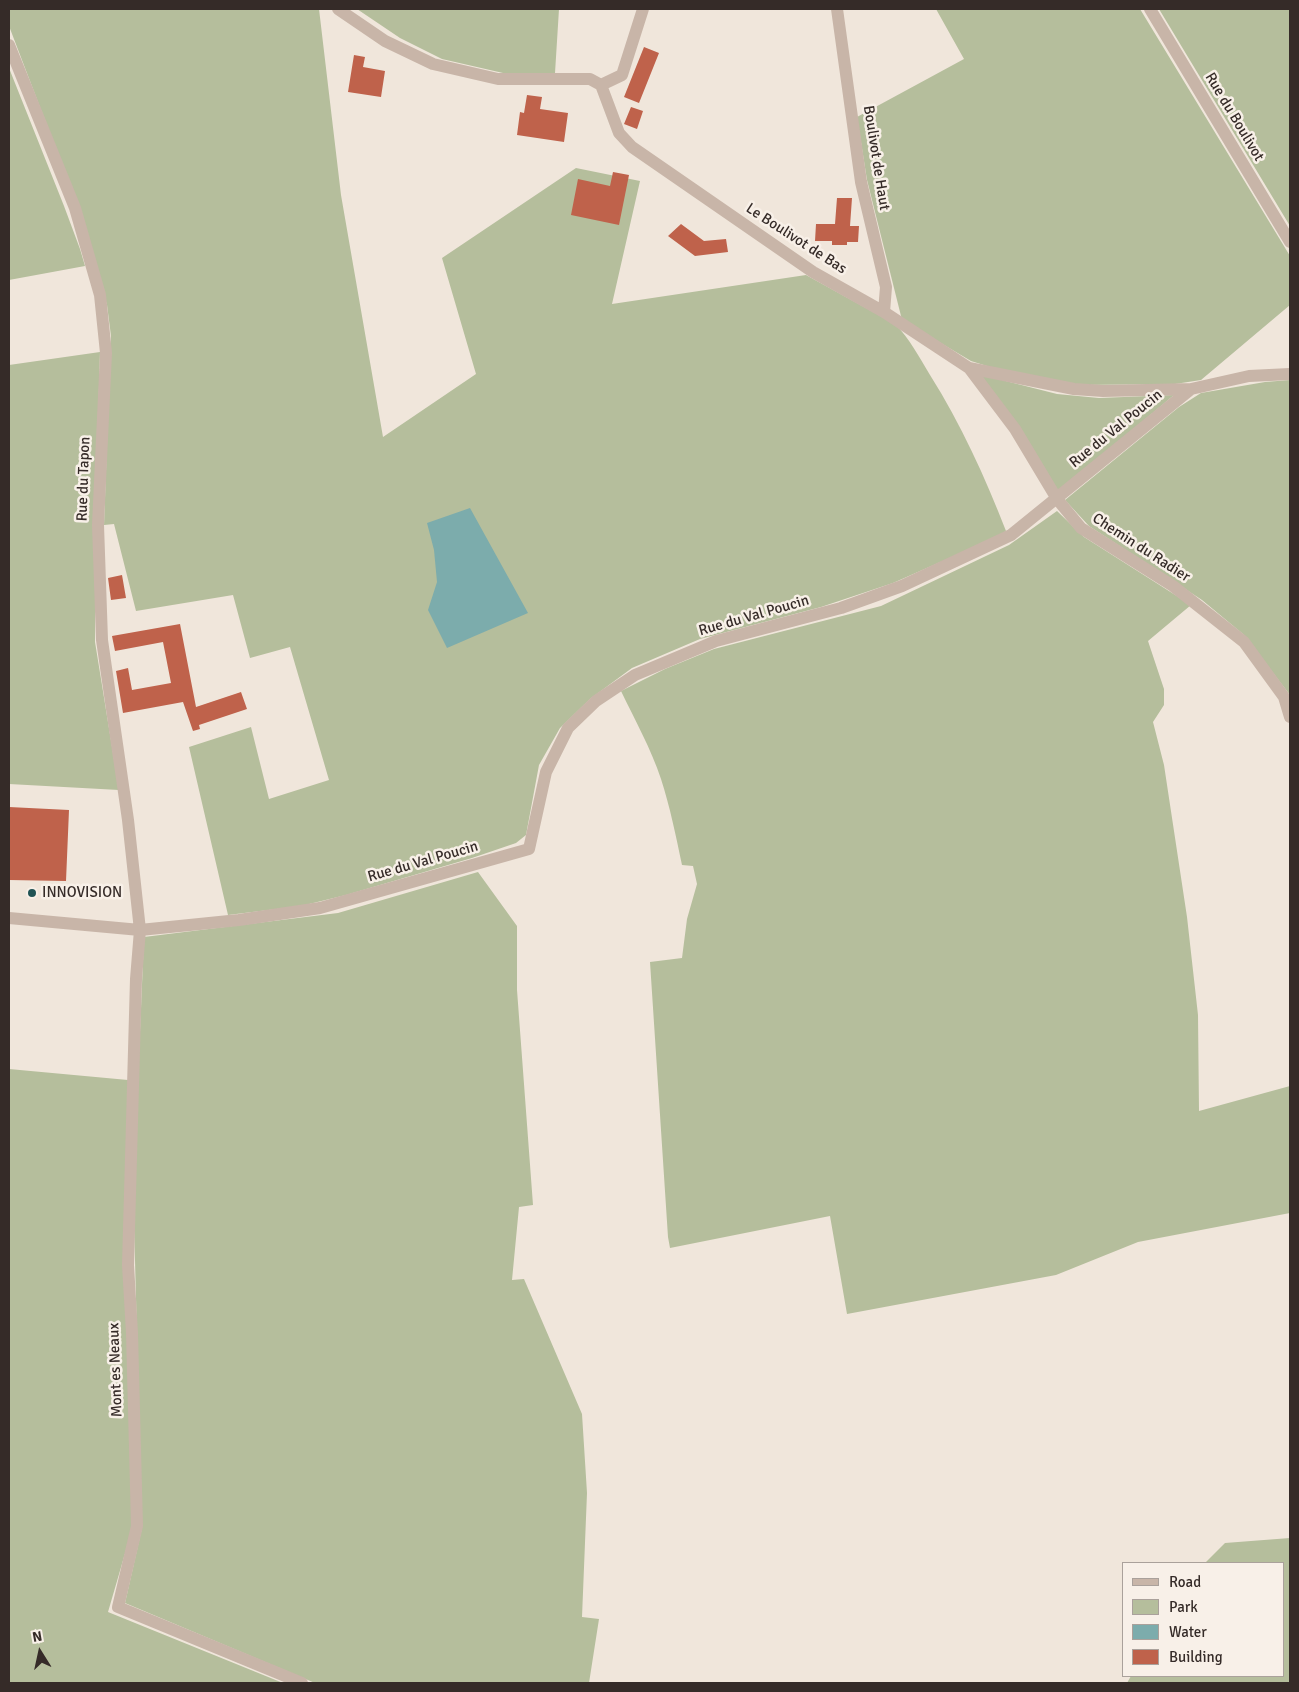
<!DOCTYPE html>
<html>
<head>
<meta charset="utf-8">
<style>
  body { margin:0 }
  #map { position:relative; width:1299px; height:1692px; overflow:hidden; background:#f0e6db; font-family:Signika,sans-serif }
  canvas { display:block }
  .frame { position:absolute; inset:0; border:10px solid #352b28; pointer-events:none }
  .legend { position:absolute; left:1122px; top:1562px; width:162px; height:115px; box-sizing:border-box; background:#f8f0e8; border:1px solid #aaa19b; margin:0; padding:6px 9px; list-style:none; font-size:15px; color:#352b28 }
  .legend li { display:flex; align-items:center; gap:10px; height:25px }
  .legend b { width:25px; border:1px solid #aaa19b }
  .north { position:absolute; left:15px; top:1627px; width:50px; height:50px; -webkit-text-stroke:4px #f8f0e8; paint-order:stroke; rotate:350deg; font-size:14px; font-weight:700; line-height:20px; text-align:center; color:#352b28 }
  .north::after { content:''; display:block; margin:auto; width:18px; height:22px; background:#352b28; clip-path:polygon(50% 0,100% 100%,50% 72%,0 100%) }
</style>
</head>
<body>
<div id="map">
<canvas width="1299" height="1692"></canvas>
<div class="frame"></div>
<ul class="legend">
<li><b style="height:6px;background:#c8b5a8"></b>Road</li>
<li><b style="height:14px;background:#b5be9c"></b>Park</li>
<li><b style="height:14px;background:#7cacac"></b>Water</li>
<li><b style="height:14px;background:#bf624b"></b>Building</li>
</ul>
<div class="north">N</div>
</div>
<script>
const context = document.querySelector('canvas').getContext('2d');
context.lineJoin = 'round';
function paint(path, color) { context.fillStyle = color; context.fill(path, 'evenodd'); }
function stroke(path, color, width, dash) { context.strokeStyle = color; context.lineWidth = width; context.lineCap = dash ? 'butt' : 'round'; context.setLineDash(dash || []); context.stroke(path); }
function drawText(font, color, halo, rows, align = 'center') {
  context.font = font + ' Signika,sans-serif'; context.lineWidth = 5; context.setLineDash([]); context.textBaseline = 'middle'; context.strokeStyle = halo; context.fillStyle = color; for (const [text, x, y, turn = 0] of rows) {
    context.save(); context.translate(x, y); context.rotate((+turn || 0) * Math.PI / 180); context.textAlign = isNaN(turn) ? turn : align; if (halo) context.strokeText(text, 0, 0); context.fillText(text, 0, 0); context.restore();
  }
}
paint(new Path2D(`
  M9,9H319L341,195L383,437L476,374L442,258L576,168L640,181L612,304L806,275L895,324C910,339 919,357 930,375C961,424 985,477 1006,531L997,537L893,583L821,607L700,639L632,668L590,699L560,728L539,765L526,835L516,843L472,858L346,895L301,906L228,915L189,747L251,727L269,799L329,780L290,647L250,658L233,595L136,611L114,524L104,525L111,336L107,305L78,207L9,26Z
  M357,9H559L555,73H503L442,59L400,38Z
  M936,9H1140L1290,256V305L1201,380L1175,384L1081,385L1006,372L971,361L902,320L867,180L857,117L964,59Z
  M1159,9H1290V226Z
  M9,68L64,206L80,249L85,266L9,280Z
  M100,352L95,526V642L119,790L9,784V365Z
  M978,374L1057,394L1099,398L1174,395L1058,493Z
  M1290,380V695L1243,634L1202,600L1089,526L1065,500L1179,407L1201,393L1265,382Z
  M1057,511L1084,537L1191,605L1148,641L1164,689V705L1153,722L1164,765L1187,917L1198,1015L1199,1111L1290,1086V1213L1138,1242L1056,1275L847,1314L830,1216L670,1248L668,1237L650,962L682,958L687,919L697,884L693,866L682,865C676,836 670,807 661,779C651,749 635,720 621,691L665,669L714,649L881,606L1009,545Z
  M478,872L517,926V990L533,1205L519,1207L512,1280L524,1279L582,1414L587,1493L582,1617L599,1619L589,1683H315L125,1603L142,1528L134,1222L138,1079L144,937L338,913Z
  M9,1069L128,1080L133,1526L108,1612L283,1683H9Z
  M1290,1538V1683H1127L1131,1676H1283V1563H1205L1225,1543Z`), '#b5be9c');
paint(new Path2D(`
  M470,508L528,613L447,648L428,610L437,582L434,550L427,523Z`), '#7cacac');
paint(new Path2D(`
  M644,47L659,53L639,103L624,97Z
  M354,55L365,57L363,67L385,71L381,97L348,92Z
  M527,95L542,97L540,109L568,113L564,142L517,135L520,112L524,113Z
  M631,107L643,111L637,129L624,124Z
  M613,172L629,175L619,225L571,215L578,179L610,186Z
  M837,198H852L850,226H859L858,242H847V245H832V241H815L816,224H835Z
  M681,224L704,241L726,239L728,252L695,256L668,236Z
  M122,575L126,598L111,600L108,578Z
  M180,624L196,707L241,692L247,709L199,725L200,729L193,731L183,702L123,713L116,671L128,668L132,690L171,683L163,642L115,651L112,636Z
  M9,807L69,810L66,881L9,880Z`), '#bf624b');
stroke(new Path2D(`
  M338,9L385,41L433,64L498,79H590L601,85L619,133L632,147L813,272L884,312L969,368L1074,389L1103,391L1191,389L1249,376L1290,374
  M837,9L861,182L886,287L884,312
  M1150,9L1290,242
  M9,45L75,208L100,295L106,353L98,525L102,640L128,820L140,930L136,979L128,1265L132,1333L137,1526L118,1607L302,1683
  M601,85L622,75L643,9
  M969,368L1015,429L1057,499L1081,528L1173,586L1244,642L1284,697L1290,717
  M9,918L140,930L239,920L320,908L529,849L546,772L568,728L596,701L635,675L716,641L841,608L902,586L1011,535L1191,389`), '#c8b5a8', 12);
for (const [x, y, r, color] of [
  [32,893,5,"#205354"]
]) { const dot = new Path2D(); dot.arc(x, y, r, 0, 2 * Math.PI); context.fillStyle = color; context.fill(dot); stroke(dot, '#f8f0e8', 2); }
drawText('15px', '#352b28', '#f8f0e8', [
  ["Rue du Boulivot",1234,117,59],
  ["Boulivot de Haut",876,158,81],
  ["Le Boulivot de Bas",796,239,33],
  ["Rue du Val Poucin",1116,429,-39],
  ["Rue du Tapon",84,479,-88],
  ["Chemin du Radier",1141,548,33],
  ["Rue du Val Poucin",754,616,-16],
  ["Rue du Val Poucin",423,862,-16],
  ["Mont es Neaux",116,1370,-92]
]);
drawText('15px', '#352b28', '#f8f0e8', [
  ["INNOVISION",42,893]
], 'left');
</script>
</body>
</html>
